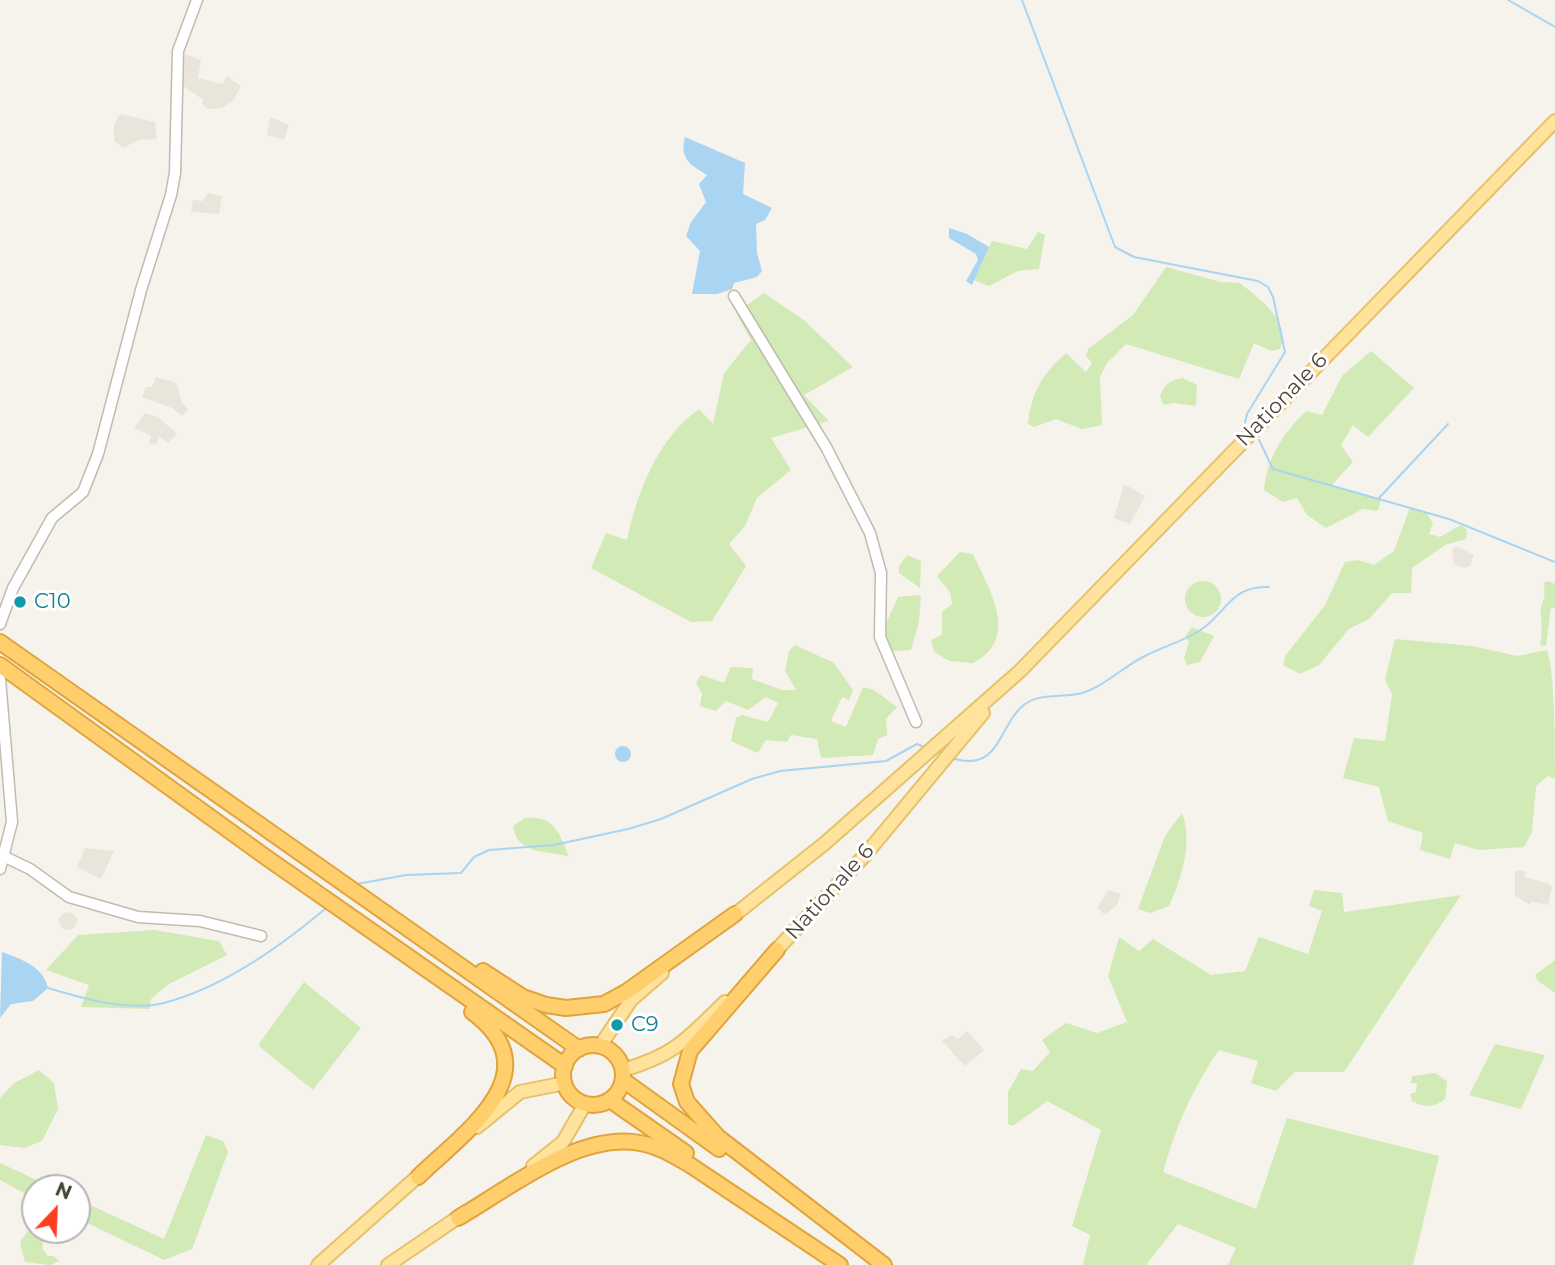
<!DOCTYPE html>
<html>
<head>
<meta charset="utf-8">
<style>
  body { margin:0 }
  #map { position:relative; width:1555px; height:1265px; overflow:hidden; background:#f6f3ec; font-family:Montserrat,sans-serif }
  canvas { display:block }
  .north { position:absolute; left:21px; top:1174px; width:70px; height:70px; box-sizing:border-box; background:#fff; border:2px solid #b7b4b0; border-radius:50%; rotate:23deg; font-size:19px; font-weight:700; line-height:28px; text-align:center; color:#4b4439 }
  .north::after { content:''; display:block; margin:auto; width:24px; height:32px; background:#fc3f1d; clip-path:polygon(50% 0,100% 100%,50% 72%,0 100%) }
</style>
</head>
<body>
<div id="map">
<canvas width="1555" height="1265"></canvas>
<div class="north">N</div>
</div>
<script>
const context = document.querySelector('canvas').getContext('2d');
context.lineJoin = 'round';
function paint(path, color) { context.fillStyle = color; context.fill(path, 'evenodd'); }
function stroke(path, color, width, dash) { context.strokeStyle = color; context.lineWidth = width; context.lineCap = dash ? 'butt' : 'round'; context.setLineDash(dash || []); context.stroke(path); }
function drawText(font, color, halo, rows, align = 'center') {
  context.font = font + ' Montserrat,sans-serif'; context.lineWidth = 6; context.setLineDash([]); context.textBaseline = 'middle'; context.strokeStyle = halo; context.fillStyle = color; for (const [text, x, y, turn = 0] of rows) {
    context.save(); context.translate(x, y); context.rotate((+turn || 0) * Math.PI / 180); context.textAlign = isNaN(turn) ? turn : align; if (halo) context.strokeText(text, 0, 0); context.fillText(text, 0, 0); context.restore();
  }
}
paint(new Path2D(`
  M185,54L201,60L198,78L223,84L227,76L241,86L233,101L222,108L207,109L202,104L203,100L178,82Z
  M120,114L155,122L157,139L139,140L123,148L114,141V124Z
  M270,117L289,125L284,140L267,135Z
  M208,193L222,196L219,214L191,212L193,200L203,201Z
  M156,377L177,383L181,401L188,410L182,416L172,408L142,397L146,387H152Z
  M145,413L158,417L177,434L168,443L160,437L155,445L149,443L151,436L134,428Z
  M1124,484L1145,496L1130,524L1114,518Z
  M1456,546L1474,555L1470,566L1464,568L1454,564L1452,550Z
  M85,848L114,851L101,879L77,867Z
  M1515,871H1525V877L1550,884L1552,888L1548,905L1531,902L1530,905L1515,896Z
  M1108,890L1121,894L1117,905L1105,915L1097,908Z
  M59 921a9 9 0 1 1 18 0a9 9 0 1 1-18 0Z
  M967,1031L984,1050L965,1066L942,1041L951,1035L958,1039Z`), '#eae5da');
paint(new Path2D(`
  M1038,232L1045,235L1039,269L1018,271L989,286L974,280L992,241L1027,249Z
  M1166,267L1221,282L1240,283C1258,298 1293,322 1280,349L1271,351L1254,343L1239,379L1126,344L1107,363L1100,377L1102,425L1082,429L1056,419L1034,427L1028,424C1031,393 1043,373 1066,353L1086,372L1092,363L1086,356L1088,349L1133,315Z
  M764,293L805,321L853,367L804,395L829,421L771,438L791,470L757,498L745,526L729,544L746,566L712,621L691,622L591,568L606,533L627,540C637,492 658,438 699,409L713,424L724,373L751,340L736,313Z
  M1371,351L1414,388L1368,437L1353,425L1341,445L1353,462L1332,485L1381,499L1378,511L1363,509L1326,528L1307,515L1297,498L1283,502L1264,490C1267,458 1283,433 1306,411L1322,415L1342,376Z
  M1183,378L1197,385L1196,406L1174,403L1163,405L1160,396C1165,384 1170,380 1183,378Z
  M1410,507L1426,512L1433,523L1429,534L1440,537L1461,525L1467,530L1466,539L1445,545L1412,568L1411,593H1392L1369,619L1349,629L1319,665L1300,674L1283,665L1286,655L1325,605L1345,562L1358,560L1374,565L1394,551Z
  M960,552L973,554C989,589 1021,639 973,663L950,661L934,652L931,640L942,635V612L952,604L950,592L937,576Z
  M907,555L921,561L920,588L899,573V566Z
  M1548,581L1555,584V608L1551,607L1546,646L1540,645C1542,634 1542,626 1541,616C1539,603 1548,599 1543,583Z
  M1185 599a18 18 0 1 1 36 0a18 18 0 1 1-36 0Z
  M921,595L919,622L911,650L892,651L880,637L898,597Z
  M1192,627L1214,636L1200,662L1187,665L1184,658L1189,642L1185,637Z
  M1395,639L1472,646L1517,656L1547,650C1555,672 1555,749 1555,779L1548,776L1536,786L1532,832L1524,847L1478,850L1455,843L1450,859L1420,850L1423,833L1388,821L1379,787L1343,778L1354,738L1385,741L1392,695L1385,679Z
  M795,645L834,663L853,690L849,700L842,697L831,721L846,727L863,687L874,690L897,707L886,719L887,735L878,739L873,755L821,758L817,739L791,735L787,742L766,740L758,753L731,741L736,718L742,715L768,722L778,703L766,697L748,710L726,701L716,711L700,706L702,694L696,683L701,675L724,683L731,667L753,668L752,679L782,690H796L785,671L789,651Z
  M1182,813C1193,841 1182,878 1169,906L1150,913L1138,909L1165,836Z
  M525,818C555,816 559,832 569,857C547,849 518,857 513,826Z
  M1314,890L1342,893L1344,912L1461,895L1344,1072H1295L1276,1091L1251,1083L1258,1061L1219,1050C1192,1089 1176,1127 1163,1172L1256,1209L1287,1118L1439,1156L1413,1265H1228L1236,1248L1178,1224L1146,1265H1083L1090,1235L1072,1226L1101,1130L1047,1101L1013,1126L1008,1124V1092L1021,1069L1033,1071L1050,1052L1042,1040L1066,1023L1097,1033L1127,1022L1108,976L1119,937L1139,951L1153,939L1211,975L1245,971L1259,937L1308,954L1322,911L1309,906Z
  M154,930L219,941L227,955L169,984L151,999L150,1009L81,1007L89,985L46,970L78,935Z
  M1555,960V993L1538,981L1535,975Z
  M304,982L361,1028L313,1090L258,1045Z
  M1495,1044L1545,1055L1521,1109L1469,1095Z
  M39,1070L54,1083L58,1109L42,1141L24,1148L0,1145V1098L14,1083Z
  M1435,1073L1447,1081L1445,1099C1434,1108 1425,1108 1412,1101L1410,1094L1416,1092L1417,1083H1411L1412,1076Z
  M206,1135L223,1141L228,1152L192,1249L164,1260L77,1218V1199L164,1239Z
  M0,1163L54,1188H35V1199L0,1180Z
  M35,1221V1230H64L72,1235L68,1241L52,1234L44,1239L42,1248L48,1256H54L59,1261L50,1265L25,1262L20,1242Z`), '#d2eab5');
paint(new Path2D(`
  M685,137L745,163L743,194L772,208L765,220L756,224L757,253L762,271L757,277L734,283L732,289L717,294H692L700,251L686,236L691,222L706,202L699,184L707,175C691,165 679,159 685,137Z
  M949,228L967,234L989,247L972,285L966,281L978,260L976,254L949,238Z
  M615 754a8 8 0 1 1 16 0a8 8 0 1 1-16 0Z
  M2,952C21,959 43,966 48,988L33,1001L11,1004L0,1018Z`), '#a9d4f2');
stroke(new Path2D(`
  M1022,0L1115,247L1134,257L1258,281L1268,287L1273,297L1285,352L1247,414L1245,423
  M1508,0L1555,27
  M1259,440L1273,469L1449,519L1555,562
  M1379,498L1448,424
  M955,759C1002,771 998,724 1025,704C1040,693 1064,698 1082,693C1105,686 1125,665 1147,655C1163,647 1180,642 1196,633C1226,616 1229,585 1269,587
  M357,884L406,875L461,873L474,857L489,850L554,845L628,829L661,819L752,779L780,771L886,761L917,744L924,747
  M48,988C82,998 128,1012 164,1003C221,988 281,946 325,909`), '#a9d4f2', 2);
const minor = new Path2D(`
  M734,296L826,447L870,533L881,573L880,637L916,722
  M0,624L13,588L52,518L83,492L98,454L141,290L171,195L175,173L178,51L197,0
  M0,679L12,822L0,869
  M3,856L30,869L69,897L138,917L200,921L261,936`);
const major = new Path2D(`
  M728,920L824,844L1020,671L1555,121
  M770,957L866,854L983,713
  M600,1046L631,1000L662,973
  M623,1070C675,1055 687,1039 725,1002
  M477,1127L520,1092L565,1083
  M533,1166L563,1142L585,1104
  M318,1265L425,1170
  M388,1265L466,1212`);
const highway = new Path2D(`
  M0,642L579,1049
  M0,665L267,858L565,1066
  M777,950L690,1051L681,1084L687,1102L718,1137L884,1265
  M483,971L523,997L546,1005L566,1008L604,1004L626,992L735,914
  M563 1075a30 30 0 1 1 60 0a30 30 0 1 1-60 0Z
  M623,1080L719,1149
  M610,1100L686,1153
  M418,1177C464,1132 554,1073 472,1012
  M458,1218C510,1188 578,1132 640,1143C659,1146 674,1156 690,1165L840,1265`);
stroke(minor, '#c2bbae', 13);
stroke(major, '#e6c16a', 16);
stroke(highway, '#e0a43c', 18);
stroke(minor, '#fff', 10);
stroke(major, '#ffe39c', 12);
stroke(highway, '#ffcf6e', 14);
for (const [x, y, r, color] of [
  [20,602,7,"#0f9aa8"],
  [617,1025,7,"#0f9aa8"]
]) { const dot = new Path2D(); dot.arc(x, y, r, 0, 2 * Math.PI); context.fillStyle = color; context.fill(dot); stroke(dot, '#fff', 2.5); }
drawText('21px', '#4b4439', '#fff', [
  ["Nationale 6",1282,400,-46],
  ["Nationale 6",830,892,-48]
]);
drawText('21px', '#0d838f', '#fff', [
  ["C10",34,602],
  ["C9",631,1025]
], 'left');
</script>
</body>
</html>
